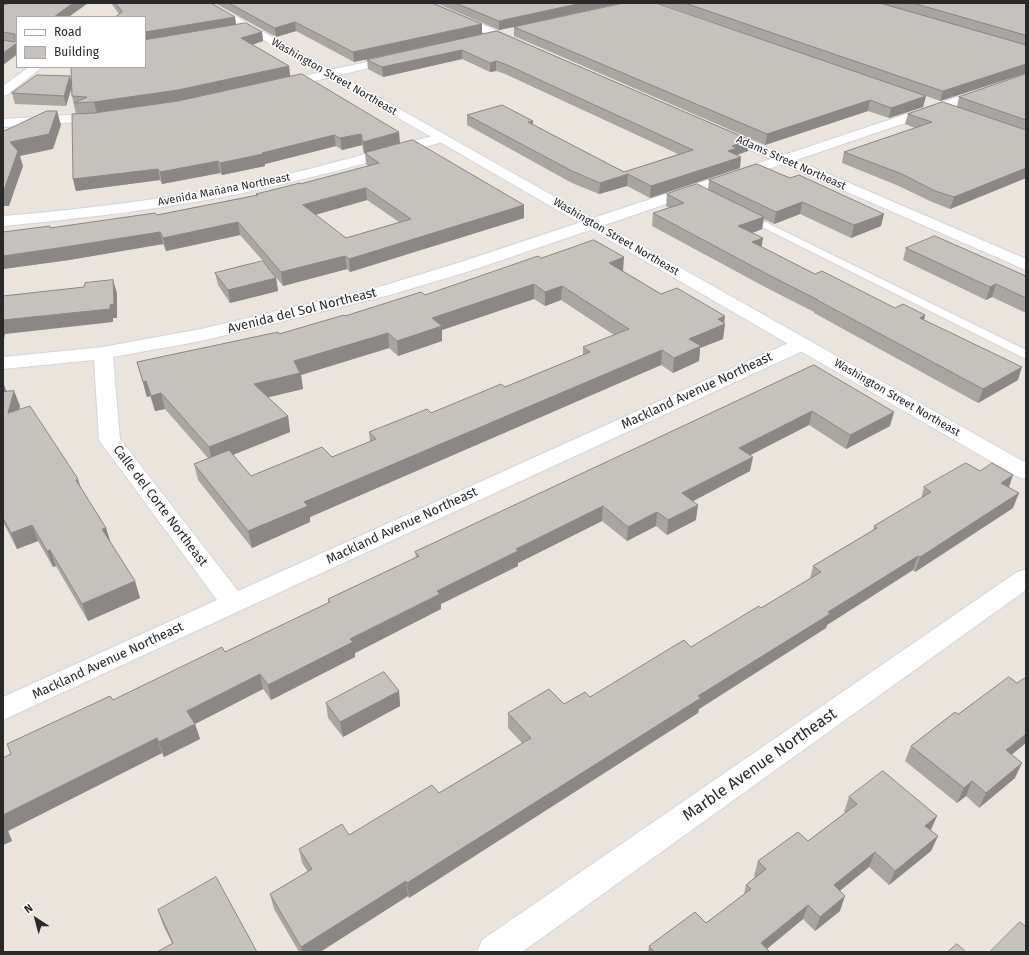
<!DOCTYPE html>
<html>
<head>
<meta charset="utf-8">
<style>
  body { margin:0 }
  #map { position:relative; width:1029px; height:955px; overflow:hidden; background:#eae4dc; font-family:"Fira Sans",sans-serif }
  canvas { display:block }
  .frame { position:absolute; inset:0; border:4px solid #292929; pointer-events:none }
  .legend { position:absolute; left:16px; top:16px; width:130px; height:52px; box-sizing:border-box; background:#fff; border:1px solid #a9a9a9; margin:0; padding:5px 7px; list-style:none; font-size:12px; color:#292929 }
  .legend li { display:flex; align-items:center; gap:8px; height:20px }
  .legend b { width:20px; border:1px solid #a9a9a9 }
  .north { position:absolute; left:16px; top:899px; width:40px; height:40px; -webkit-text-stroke:3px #fff; paint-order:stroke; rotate:324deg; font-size:11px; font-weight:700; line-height:16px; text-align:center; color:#292929 }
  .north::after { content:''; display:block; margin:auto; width:14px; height:18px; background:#292929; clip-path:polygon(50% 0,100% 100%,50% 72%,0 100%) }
</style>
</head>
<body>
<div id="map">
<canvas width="1029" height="955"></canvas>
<div class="frame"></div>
<ul class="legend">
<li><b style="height:5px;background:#fff"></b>Road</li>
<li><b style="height:11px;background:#c5c1bc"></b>Building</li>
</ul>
<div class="north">N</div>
</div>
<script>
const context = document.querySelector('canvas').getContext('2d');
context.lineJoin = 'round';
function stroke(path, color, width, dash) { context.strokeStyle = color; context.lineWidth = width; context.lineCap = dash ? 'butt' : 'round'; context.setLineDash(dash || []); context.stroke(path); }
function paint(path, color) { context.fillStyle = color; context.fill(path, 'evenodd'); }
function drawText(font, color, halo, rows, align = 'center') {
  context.font = font + ' "Fira Sans",sans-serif'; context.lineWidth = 3; context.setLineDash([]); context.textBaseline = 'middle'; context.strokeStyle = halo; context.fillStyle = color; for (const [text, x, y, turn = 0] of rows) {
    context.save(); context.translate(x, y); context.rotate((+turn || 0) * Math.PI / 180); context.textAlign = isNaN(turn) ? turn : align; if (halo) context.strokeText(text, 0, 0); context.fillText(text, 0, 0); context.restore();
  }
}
const lane = new Path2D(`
  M747,213L1026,350V359L744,218L742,216L744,214Z`);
const street = new Path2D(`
  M419,3H433L523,42L525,44L519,47L515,46L420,5Z
  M398,55L402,56L404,58L402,60L281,89L277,88L275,85L277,82L281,81Z
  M29,67H42L7,95L3,96V86Z
  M1026,74V82L796,160L1026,259V270L783,164L470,271L390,295L201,341L113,357L120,439L238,591L795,340L802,338L809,340L811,344L809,348L3,720V697L217,600L99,440L94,360L3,369V357L103,347L201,329L379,287L458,263L771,159L718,136L716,133L718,130H728L784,155Z
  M102,113L107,114L108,117L107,120L3,127V119Z
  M441,134L446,135L448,138L446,141C374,161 302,181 228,196C154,210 78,219 3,226V216C89,209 174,198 259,181C320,168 380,149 441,134Z
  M1026,569V590L522,952H477L482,940L1017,572Z`);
const secondary = new Path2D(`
  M200,3H212L1026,463V479L1018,477Z`);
stroke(lane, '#d2d4e0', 2);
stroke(street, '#d2d4e0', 2);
stroke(secondary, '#d2d4e0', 2);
paint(lane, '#fff');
paint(street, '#fff');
paint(secondary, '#fff');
paint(new Path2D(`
  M3,3H88L3,65Z
  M111,3H211L235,17L236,25L262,32L263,41L252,45L289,66L290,76L178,101L400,143L364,153L362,145L342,150L336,146L265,164V166L222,175L220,173L162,184L160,180L76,191L73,179L76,114L72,96L71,90L66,106L15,104L12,93L70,76L71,82L119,14Z
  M215,3H432L482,24V34L354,62L296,31L276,37Z
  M436,3H621L522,25L923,96L658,3H1026V73L940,101L926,96L923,107L889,118L868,111L765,145L514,36V27L499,30Z
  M497,31L750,140L748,151L737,155L740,168L650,198L627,186L599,194L572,183L467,125V115L533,125L624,172L678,154L505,74L496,71L490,72L462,59L383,77L368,69L367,60Z
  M1026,74V178L950,209L932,202L899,186L842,163L844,152L915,128L905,124L908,114L957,107L959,97Z
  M365,153L524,205V218L350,272L347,269L283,286L266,265L276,278L278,291L230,303L218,285L215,273L263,261L240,235L166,251L163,244L69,260L3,269V271V232L51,228L157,215L256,195V194L300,184L368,166L366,164ZM367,200L399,222L346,238L315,215Z
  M757,164L881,226L851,238L800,214L774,224L764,219L762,229L752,233L761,247L815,274L895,308L925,315L924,320L1018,380L978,403L814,313V312L765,287L652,226L653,213L670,208L666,206L667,194L708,189L709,180Z
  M906,248L1026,276V313L992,297L986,300L903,260Z
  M541,258L623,271L661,294L724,323L723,339L700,348L699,361L673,373L661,365L310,517V522L252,548L198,480L194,464L208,458L165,409L155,411L150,396L147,397L137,362L279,334L425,295ZM534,299L545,306L561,300L614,335L583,347V355L505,387L431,413L369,432L370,442L332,457L251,476L233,455L290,432L288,416L268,397L303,389L301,375L389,348L398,356L442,341V330Z
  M814,365L890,426L846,449L809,425L750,455V471L693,501L696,520L667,535L656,526L627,541L602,521L518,563V566L441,604V609L355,653V657L271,700L263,689L195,724L200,739L164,757L162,753L8,831L12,841L3,845V758L113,700L225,652L328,603V599L416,558L415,552Z
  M3,382L7,392L14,391L20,406L19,410L80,487L106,528L111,544L135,581L140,598L88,621L56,566L53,567L38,541L17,549L3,522Z
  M924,487H1009L1013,508L915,572L913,570L827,625L826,628L699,709L698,713L409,898L408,896L320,952H299L274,909L270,894L308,872L302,863L299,849L349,835L439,793L522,743L508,728V713L564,704L590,697L691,647L761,608L810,579L813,566L873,530L874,526L921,499Z
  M399,691L400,706L343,737L328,718L326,703Z
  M911,746L1012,755L1015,778L979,808L966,796L957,803L905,761Z
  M849,797L937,816L931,830L938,836L931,851L889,885L869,867L840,891V911L815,931L803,919L767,949L770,952H648L649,946L706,923L744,894L746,885L755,877L754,876L758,861L808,841L845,813L844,812Z
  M158,910L257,952L172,943L163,925Z`), '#a9a6a2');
paint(new Path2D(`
  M3,3H17L3,5Z
  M73,3H88L68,17H54Z
  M582,3H621L499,30V21Z
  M235,17L236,26L145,41V32Z
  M295,22L296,31L276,37L275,28Z
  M482,24V34L354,62L353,52Z
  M262,32L263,41L242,48L241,38Z
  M17,43V54L3,65V53Z
  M462,50V59L383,77L382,67Z
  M496,61V71L490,72V63Z
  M1026,64V73L940,101L943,91Z
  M289,66L290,76L180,101L97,113L94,102Z
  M70,76L72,86L66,106L64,96Z
  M926,96L923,107L889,118L891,108Z
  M870,100L868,111L765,145L767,134Z
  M57,111L61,125L53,149L20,156L23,166L9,206H3V190L10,142Z
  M533,121L532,131L528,122Z
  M399,132L400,143L364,153L363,142Z
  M361,134L362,145L342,150L340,138Z
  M334,135L336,146L265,164V166L222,175L220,163Z
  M750,140L748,151L736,155L741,157L740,168L650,198L651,186L728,151L732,146Z
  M218,161L220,173L162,184L160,172Z
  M1026,168V178L950,209L954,197Z
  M158,169L160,180L76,191L73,179Z
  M628,174L627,186L599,194L600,183Z
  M366,188L367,200L304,218L303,205Z
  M802,202L800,214L774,224L776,212Z
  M524,205V218L350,272L349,259Z
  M884,214L881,226L851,238L854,225Z
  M764,217L762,229L737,239L738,226Z
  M238,222L240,235L166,251L163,238Z
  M160,232L163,244L69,260L3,269V271V256Z
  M763,238L761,251L752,242Z
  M345,256L347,269L283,286L281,272Z
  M624,257L623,272L609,263Z
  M276,278L278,291L230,303L228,290Z
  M113,280L117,293V318H113V322L5,334L4,339H3V320L110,305Z
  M534,284V299L442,330V341L398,356L397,341L432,318Z
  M996,284L992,297L986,300L990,287Z
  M562,286L561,300L545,306V292Z
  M925,315L922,328L920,318Z
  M725,316L724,324H725L723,339L700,348L699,361L673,373L674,358L689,339L718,319Z
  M388,333L389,348L301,375L303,389L257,400L254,384L294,361Z
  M662,350L661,365L310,517V522L252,548L248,531L304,502Z
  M1022,367L1018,380L978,403L983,389Z
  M146,381L150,396L147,397L143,382Z
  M3,382L8,397L3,402Z
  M14,391L20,406L14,428L8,413Z
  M161,393L165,409L155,411L151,396Z
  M812,411L809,425L737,462L739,448Z
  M894,412L890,426L846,449L850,435Z
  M288,416L290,432L212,463L209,447Z
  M753,457L750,471L680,508L682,493Z
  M1013,475L1008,490L1001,483Z
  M78,479L83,495L76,480Z
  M1019,493L1013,508L915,572L920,557Z
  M698,505L696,520L667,535L668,520Z
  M603,506L602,521L518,563V566L441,604V609L355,653V657L271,700L268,685L437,591L516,549Z
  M657,512L656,526L627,541L628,527Z
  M32,525L38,541L17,549L11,533Z
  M106,528L111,544L107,546L102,529Z
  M50,550L56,566L53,567L47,551Z
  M918,556L913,570L827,625L826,628L699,709L698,713L409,898L407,883L828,612Z
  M135,581L140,598L88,621L82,604Z
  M260,674L263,689L195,724L200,739L164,757L159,742L187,711Z
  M399,691L400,706L343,737L340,722Z
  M1026,734V743L999,765L1006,750Z
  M157,738L162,753L8,831L12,841L3,845V815Z
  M1022,763L1015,778L979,808L986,793Z
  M972,781L966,796L957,803L964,788Z
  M937,816L930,831L925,826Z
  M938,836L931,851L889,885L895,871Z
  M875,852L869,867L828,900L834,885Z
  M406,881L408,896L320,952H302L301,947Z
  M845,896L840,911L815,931L820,917Z
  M808,905L803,919L763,952L761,943Z`), '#8a8784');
const building = new Path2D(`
  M13,3H73L54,17H17V43L3,53V40L15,42V34L3,32V5Z
  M116,3H211L235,17L145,32V17H115L122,12Z
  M229,3H432L482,24L353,52L295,22L275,28Z
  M456,3H582L499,21Z
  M624,3H656L926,96L891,108L870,100L767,134L514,27Z
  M685,3H880L1026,45V64L943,91Z
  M913,3H1026V35Z
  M246,23L262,32L241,38L289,66L178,90L94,102L74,103L87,97L72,96L71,67H145V40Z
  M497,31L750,140L732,146L737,148L728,151L741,157L651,186L628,174L600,183L572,171L467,115L502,105L533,121L528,122L624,172L693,150L505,64L496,61L490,63L462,50L382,67L367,60Z
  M302,74L399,132L363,142L361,134L340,138L334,135L262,153L263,154L220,163L218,161L160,172L158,169L73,179L72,114L94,113L178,101Z
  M1026,74V120L959,97Z
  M37,75L70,76L64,96L12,93Z
  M943,102L1026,130V168L954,197L935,191L902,174L844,152L932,122L908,114Z
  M47,111H57L49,134L10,142L18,151L4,190H3V132Z
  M413,140L524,205L349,259L345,256L281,272L238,222L163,238L160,232L65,247L3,256V232L50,226V228L155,213L157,215L258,195L256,194L300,183V184L379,163L365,153ZM366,188L411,219L346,238L303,205Z
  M757,164L790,178L799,175L884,214L854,225L802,202L776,212L709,180Z
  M697,184L764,217L738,226L763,238L752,242L815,274L822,271L895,308L903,304L925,315L920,318L1022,367L983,389L817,300H818L767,274L653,213L684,203L667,194Z
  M935,236L1026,276V298L996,284L990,287L906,248Z
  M594,240L624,257L609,263L661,294L677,288L725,316L718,319L725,324L689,339L701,346L674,358L662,350L304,502L308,506L248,531L194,464L229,450L251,476L322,447L332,457L376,439L369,432L427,409L431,413L501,384L505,387L590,352L583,347L629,329L562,286L545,292L534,284L432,318L442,326L397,341L388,333L294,361L300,373L254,384L288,416L209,447L161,393L151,396L146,381L143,382L137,362L278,332L279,334L344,315L345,316L421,292L425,295L538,256L541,258Z
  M263,261L276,278L228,290L215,273Z
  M113,280L114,304L110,305V309L3,320V296L84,287L85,283Z
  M814,365L894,412L850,435L812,411L739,448L753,457L682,493L698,505L668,520L657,512L628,527L603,506L516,549L518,551L437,591L440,594L350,639L353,642L268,685L260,674L187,711L195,724L159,742L157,738L3,815V758L11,754L7,744L110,696L113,700L222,647L225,652L330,602L328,599L419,556L415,552Z
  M14,391L8,413L30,406L78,479L76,480L106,528L102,529L135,581L82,604L50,550L47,551L32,525L11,533L3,518V392Z
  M966,463L980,471L992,463L1013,475L1001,483L1019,493L920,557L918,556L828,612L830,614L698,696L701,698L407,883L406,881L301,947L270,894L312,869L299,849L342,824L349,835L432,785L439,793L531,738L508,713L549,689L564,704L585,692L590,697L684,640L691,647L759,606L761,608L821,572L813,566L877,528L874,526L931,492L924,487Z
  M384,672L399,691L340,722L326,703Z
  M1009,677L1017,683L1026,677V734L1006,750L1022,763L986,793L972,781L964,788L911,746L955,712L958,714Z
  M883,771L937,816L925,826L938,836L895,871L875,852L834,885L845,896L820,917L808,905L761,943L770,952H654L649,946L695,912L706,923L751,889L746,885L766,869L758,861L798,832L808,841L857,804L849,797Z
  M216,877L257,952H157L173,943L158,910Z
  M1020,922L1026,927V952H990Z
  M957,944L966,952H948Z`);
paint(building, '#c5c1bc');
stroke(building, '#8a8784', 1);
drawText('11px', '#292929', '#fff', [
  ["Washington Street Northeast",334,77,30],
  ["Adams Street Northeast",791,163,24],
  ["Avenida Mañana Northeast",224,190,-11],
  ["Washington Street Northeast",616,237,30],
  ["Washington Street Northeast",897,398,30]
]);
drawText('13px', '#292929', '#fff', [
  ["Avenida del Sol Northeast",302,311,-14],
  ["Mackland Avenue Northeast",697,391,-25],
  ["Calle del Corte Northeast",160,506,53],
  ["Mackland Avenue Northeast",402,526,-25],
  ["Mackland Avenue Northeast",108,661,-25]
]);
drawText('16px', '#292929', '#fff', [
  ["Marble Avenue Northeast",760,765,-35]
]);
</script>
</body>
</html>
